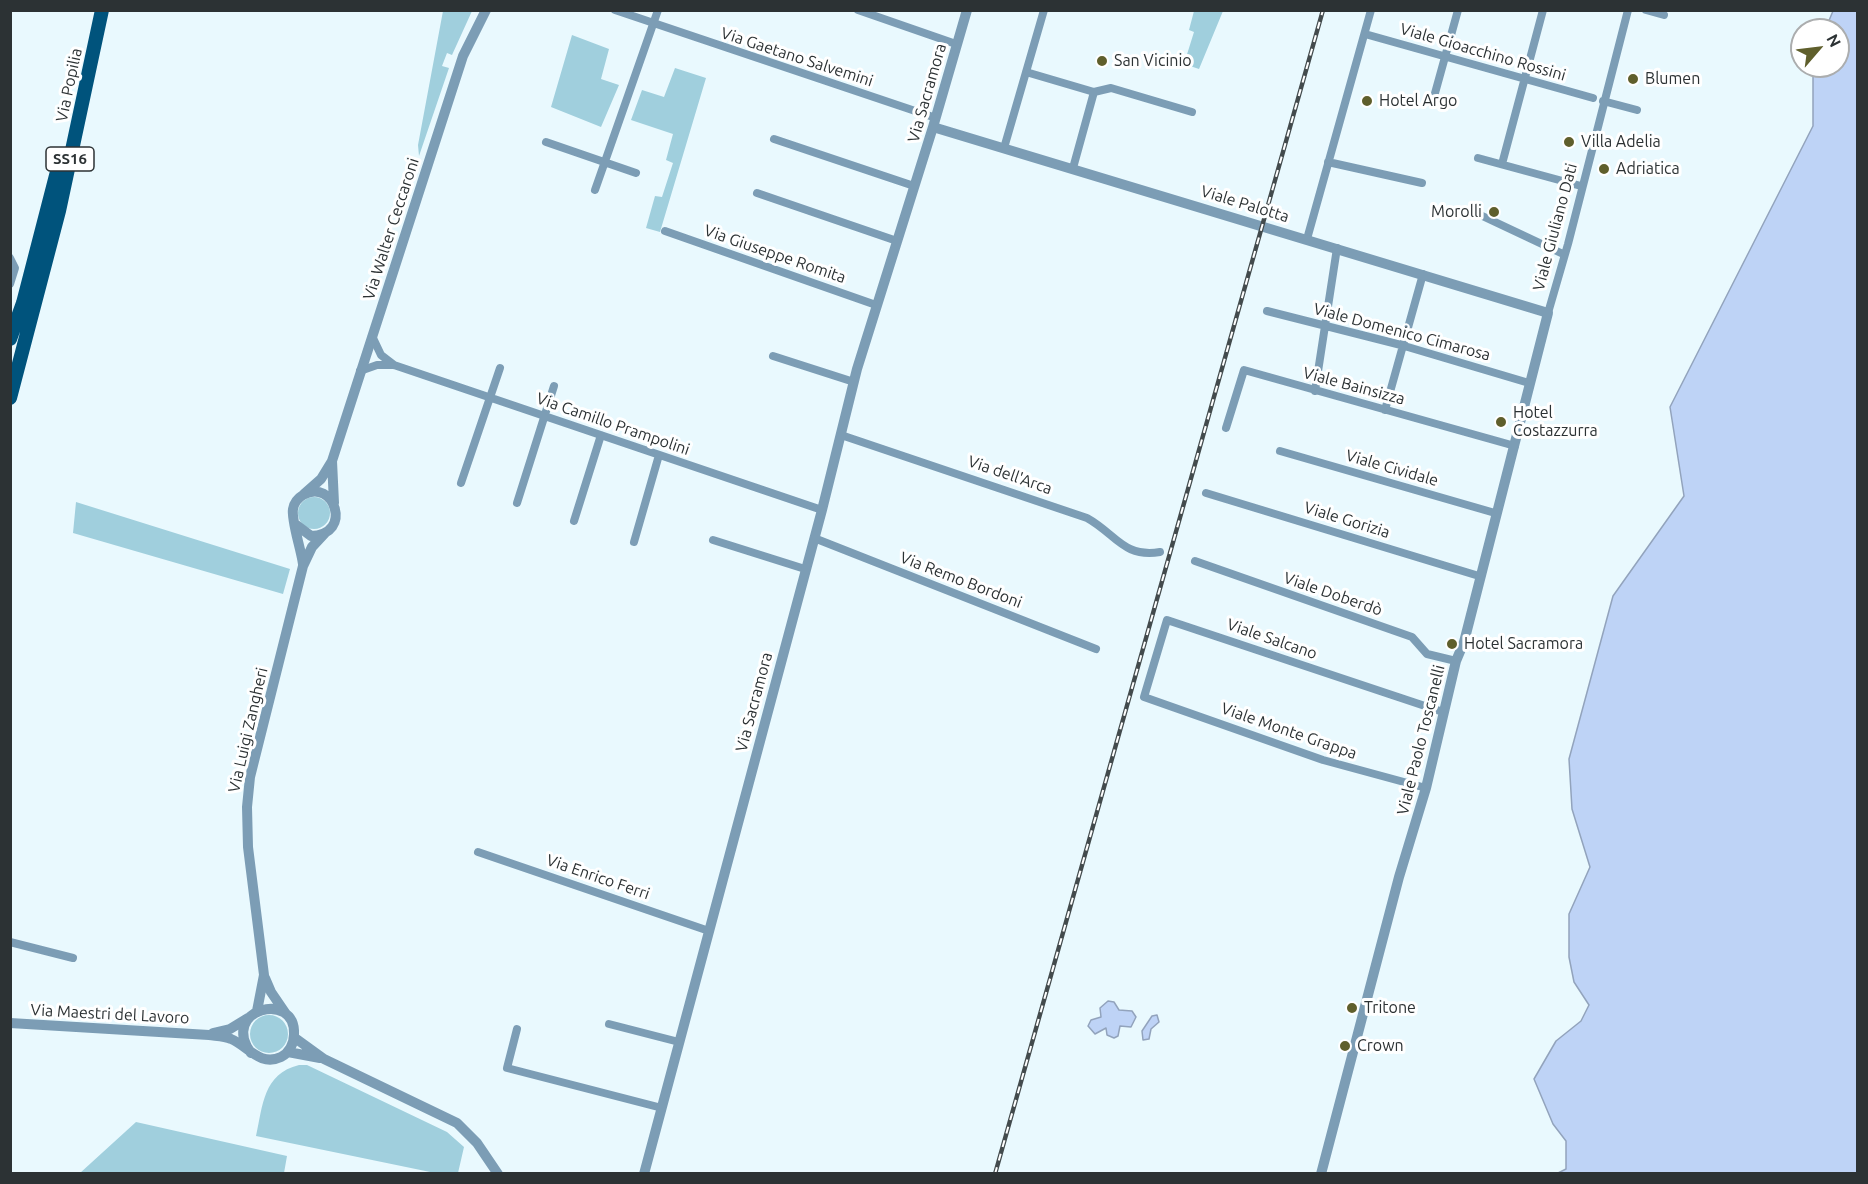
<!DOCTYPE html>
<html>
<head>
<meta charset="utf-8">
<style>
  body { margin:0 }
  #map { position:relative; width:1868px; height:1184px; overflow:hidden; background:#e9f9fe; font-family:Ubuntu,sans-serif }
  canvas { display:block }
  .frame { position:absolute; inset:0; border:12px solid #2c3234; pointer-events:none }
  .north { position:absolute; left:1790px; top:18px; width:60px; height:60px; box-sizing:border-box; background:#fff; border:2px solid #abadae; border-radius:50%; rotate:62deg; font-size:16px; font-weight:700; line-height:24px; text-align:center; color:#2c3234 }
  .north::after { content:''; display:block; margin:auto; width:21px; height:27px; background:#5f5f2c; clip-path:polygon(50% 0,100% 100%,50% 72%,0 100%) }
</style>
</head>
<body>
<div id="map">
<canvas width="1868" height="1184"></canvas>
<div class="frame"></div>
<div class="north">N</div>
</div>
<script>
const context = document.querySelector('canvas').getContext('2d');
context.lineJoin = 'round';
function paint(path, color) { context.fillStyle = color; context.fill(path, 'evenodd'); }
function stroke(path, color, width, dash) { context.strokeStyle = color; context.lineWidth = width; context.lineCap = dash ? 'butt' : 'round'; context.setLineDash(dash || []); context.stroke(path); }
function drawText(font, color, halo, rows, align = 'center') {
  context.font = font + ' Ubuntu,sans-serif'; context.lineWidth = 6; context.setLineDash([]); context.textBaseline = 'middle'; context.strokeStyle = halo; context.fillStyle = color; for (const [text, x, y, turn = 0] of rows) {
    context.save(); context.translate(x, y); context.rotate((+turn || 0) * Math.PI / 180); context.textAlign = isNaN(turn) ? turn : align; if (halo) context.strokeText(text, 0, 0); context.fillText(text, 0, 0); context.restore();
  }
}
paint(new Path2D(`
  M443,11H472L452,55L447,53L442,66L449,68L419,156L418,145Z
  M1194,11H1223L1199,69L1184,64L1194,32L1189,30Z
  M572,35L609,49L601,79L619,85L601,127L551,107Z
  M675,68L706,78L660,232L646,228L655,196L662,197L673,163L666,160L673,134L631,120L642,90L664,97Z
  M298 513a16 16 0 1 1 32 0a16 16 0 1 1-32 0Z
  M76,502L290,569L283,594L73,533Z
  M250 1034a19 19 0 1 1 38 0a19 19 0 1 1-38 0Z
  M299,1065H307L447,1132L464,1147L458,1173H435L256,1136C263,1105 263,1074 299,1065Z
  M136,1122L287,1156L284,1173H80Z`), '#a0cfdd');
const water = new Path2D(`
  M1833,11H1858L1857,1173H1558L1566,1169V1141L1553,1124L1534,1079L1556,1041L1581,1021L1589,1005L1574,982L1569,957V914L1590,867L1572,809L1569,759L1613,596L1684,496L1670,407L1813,126V77L1815,66H1838V30H1825Z
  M1108,1001L1114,1002L1119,1010L1132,1011L1136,1017L1131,1027L1120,1026L1118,1036L1114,1038L1107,1035L1106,1028L1095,1034L1088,1026L1091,1020L1101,1017L1100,1008Z
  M1157,1015L1159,1022L1151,1029L1149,1039L1143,1040L1142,1031L1152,1016Z`);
paint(water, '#bed3f6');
stroke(water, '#92a3bc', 1.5);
stroke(new Path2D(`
  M615,10L936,118
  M858,10L956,44
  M1646,10L1664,15
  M1365,34L1593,98
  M1026,72L1094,92L1111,88L1192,112
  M1603,101L1637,110
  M1432,104L1458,10
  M774,139L914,186
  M546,142L636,173
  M1004,148L1044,10
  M1478,158L1581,186
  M1328,162L1422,183
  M1502,164L1543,10
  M1073,168L1094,92
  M595,190L658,10
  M757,193L897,241
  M1476,213L1563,254
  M665,231L876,305
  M1307,239L1371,10
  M10,258L15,268L10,284
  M1267,311L1401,345L1529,383
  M1548,313L1568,244L1628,10
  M372,336L381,355L394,365
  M773,356L854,382
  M360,371L377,365H394L822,510
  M1315,391L1337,248
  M1385,410L1423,274
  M1226,428L1244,370L1515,446
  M841,435L1087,518C1116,534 1123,558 1160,552
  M1280,451L1495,513
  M461,483L500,368
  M1206,493L1479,576
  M517,503L554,386
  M574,521L601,435
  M814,538L1096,649
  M713,540L805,569
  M634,542L659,455
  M1195,561L1412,637L1427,654L1456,661
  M1426,788L1323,760L1144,697L1167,620L1443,712
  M478,852L709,931
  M10,942L73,958
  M609,1024L679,1042
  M517,1029L507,1068L662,1108`), '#7c9db5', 8);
stroke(new Path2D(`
  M933,127L1548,313L1464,642L1456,661L1426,788L1399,877L1321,1174
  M332,461L334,503
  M304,494L321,479L332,461L463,56L486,10
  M295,524L311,536C354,535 334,477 303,495C298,498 294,503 293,509C291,520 301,549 303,564
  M265,978L271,992L286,1014
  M257,1011L264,975L248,847L247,807L250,777L303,566L312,547L325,533
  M10,1023L209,1035C216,1036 225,1036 231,1039C248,1046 260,1067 281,1057C289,1053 294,1044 294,1034C296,990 219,1009 251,1053
  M213,1033L230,1029L248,1018
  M295,1038L324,1059L457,1123L477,1143L498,1174
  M288,1052L320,1058
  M644,1174L822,510L857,369L933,127L967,10`), '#7c9db5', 10);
stroke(new Path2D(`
  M10,339L23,303L61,156
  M10,398L59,211L102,10`), '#00537c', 14);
const rail = new Path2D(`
  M995,1174L1323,10`);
stroke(rail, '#434b4d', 4.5);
stroke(rail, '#fff', 2, [7]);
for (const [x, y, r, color] of [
  [1102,61,6,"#5f5f2c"],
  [1633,79,6,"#5f5f2c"],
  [1367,101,6,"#5f5f2c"],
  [1569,142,6,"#5f5f2c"],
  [1604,169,6,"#5f5f2c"],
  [1494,212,6,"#5f5f2c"],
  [1501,422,6,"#5f5f2c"],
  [1452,644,6,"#5f5f2c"],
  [1352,1008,6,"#5f5f2c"],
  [1345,1046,6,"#5f5f2c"]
]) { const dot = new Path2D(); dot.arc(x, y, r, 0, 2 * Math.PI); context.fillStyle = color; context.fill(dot); stroke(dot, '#fff', 2); }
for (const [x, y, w] of [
  [70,159,48]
]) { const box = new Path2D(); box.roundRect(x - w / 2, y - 12, w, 24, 4.5); context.fillStyle = '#fff'; context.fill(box); stroke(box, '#2c3234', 1.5); }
drawText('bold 15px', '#2c3234', null, [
  ["SS16",70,159]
]);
drawText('16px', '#2c3234', '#fff', [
  ["Viale Gioacchino Rossini",1483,52,16],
  ["Via Gaetano Salvemini",797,57,18],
  ["Via Popilia",69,85,-78],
  ["Via Sacramora",927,93,-74],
  ["Viale Palotta",1245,204,17],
  ["Viale Giuliano Dati",1555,227,-75],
  ["Via Walter Ceccaroni",391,229,-72],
  ["Via Giuseppe Romita",775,254,19],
  ["Viale Domenico Cimarosa",1402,332,15],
  ["Viale Bainsizza",1354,386,15],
  ["Via Camillo Prampolini",613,424,19],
  ["Viale Cividale",1392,468,16],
  ["Via dell'Arca",1010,475,19],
  ["Viale Gorizia",1347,520,17],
  ["Via Remo Bordoni",961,580,21],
  ["Viale Doberdò",1333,594,19],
  ["Viale Salcano",1272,639,19],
  ["Via Sacramora",754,702,-75],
  ["Via Luigi Zangheri",248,730,-77],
  ["Viale Monte Grappa",1289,731,19],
  ["Viale Paolo Toscanelli",1421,740,-76],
  ["Via Enrico Ferri",598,877,19],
  ["Via Maestri del Lavoro",110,1014,3]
]);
drawText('16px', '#2c3234', '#fff', [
  ["San Vicinio",1114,61],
  ["Blumen",1645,79],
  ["Hotel Argo",1379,101],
  ["Villa Adelia",1581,142],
  ["Adriatica",1616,169],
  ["Morolli",1482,212,"right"],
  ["Hotel",1513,413],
  ["Costazzurra",1513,431],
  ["Hotel Sacramora",1464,644],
  ["Tritone",1364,1008],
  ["Crown",1357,1046]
], 'left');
</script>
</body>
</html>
